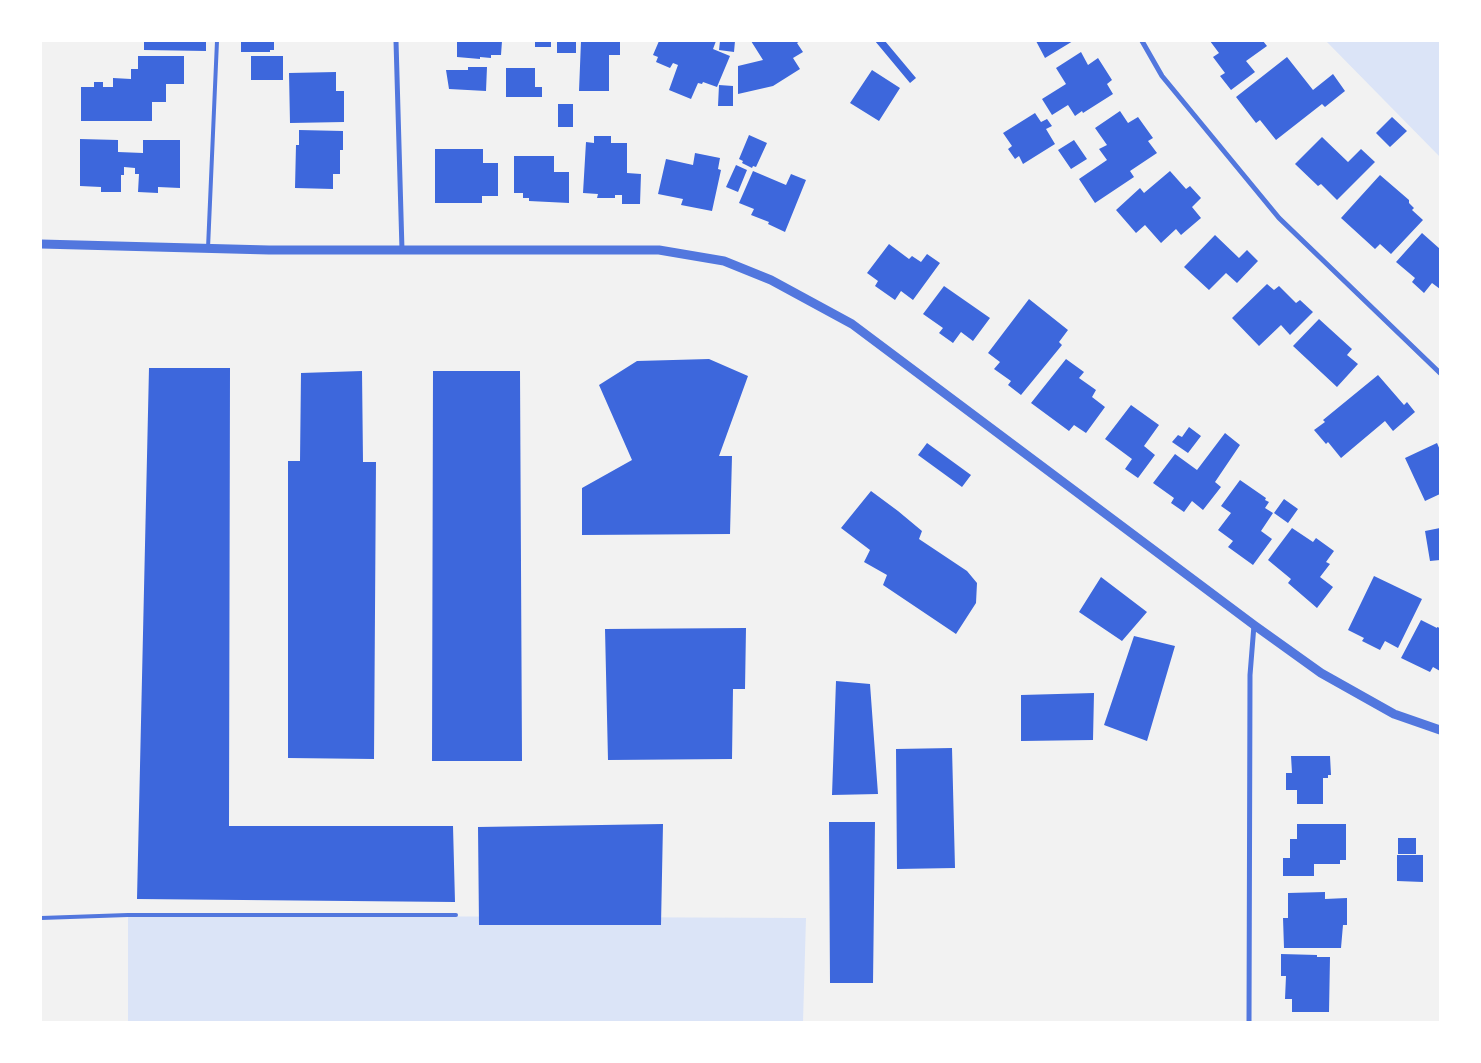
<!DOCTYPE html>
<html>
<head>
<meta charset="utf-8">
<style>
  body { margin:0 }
  #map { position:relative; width:1481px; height:1063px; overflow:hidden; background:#f2f2f2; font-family:Raleway,sans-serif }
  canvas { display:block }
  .frame { position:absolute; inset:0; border:42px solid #fff; pointer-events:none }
</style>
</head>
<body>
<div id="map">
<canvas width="1481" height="1063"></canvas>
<div class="frame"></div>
</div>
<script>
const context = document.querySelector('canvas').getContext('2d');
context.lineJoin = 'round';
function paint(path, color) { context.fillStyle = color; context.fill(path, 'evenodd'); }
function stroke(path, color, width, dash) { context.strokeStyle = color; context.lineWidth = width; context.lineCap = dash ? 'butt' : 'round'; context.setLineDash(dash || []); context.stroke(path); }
paint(new Path2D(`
  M1326,41H1440V157Z
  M128,915L806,918L803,1022H128Z`), '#dbe4f7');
paint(new Path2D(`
  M144,41H206V51L144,50Z
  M241,41H274V50H270V52H241Z
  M457,41H502L501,55H491V58L480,57V59L457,57Z
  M535,41H551V47H535Z
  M557,41H576V53H557Z
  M581,41H620V55H609V91H579Z
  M659,41H716L713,49L730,56L717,87L703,82L702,84L698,83L691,99L669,90L678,65L673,63L670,68L656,62L658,57L653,55Z
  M720,41H735L734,52L719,50Z
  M751,41H800L797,43L803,52L793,58L800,69L773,86L738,94V66L763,60Z
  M875,41H885L916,78L910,83Z
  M1036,41H1073L1045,58Z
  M1210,41H1263L1267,46L1246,61L1255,72L1231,90L1220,76L1225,73L1213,57L1219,53Z
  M1081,52L1088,65L1098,58L1112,80L1107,84L1113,94L1083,113L1082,111L1075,116L1068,105L1052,115L1042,99L1066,84L1056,68Z
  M138,56H184V84H166V102H152V121H81V87H94V82H103V87H113V78L131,79V69H138Z
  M251,56H283V80H251Z
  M1287,57L1313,90L1333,74L1345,91L1325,107L1322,104L1276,140L1260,120L1256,123L1236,97Z
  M468,67H487L486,91L449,89L446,70H468Z
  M506,68H535V87H542V97H506Z
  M872,70L900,88L879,121L850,103Z
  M336,72V91H344V122L290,123L289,73Z
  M719,85L733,86V106H718Z
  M558,104H573V127H558Z
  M1120,111L1128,123L1138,117L1153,138L1148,141L1157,153L1130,171L1134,177L1095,203L1079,179L1107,160L1099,149L1107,145L1095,128Z
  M1035,113L1041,122L1047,119L1052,126L1046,129L1055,144L1023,164L1019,156L1015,159L1008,149L1012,146L1003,133Z
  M1392,117L1407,131L1390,147L1376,133Z
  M299,130L343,131V150H340V174H333V189L295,188L296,145H299Z
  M749,135L767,143L756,167L753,166L752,168L742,163L743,161L739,159Z
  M594,136H611V143H627V173L641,174L640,204H622V195H615V198H597L598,194L583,193L586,142L594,143Z
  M1322,137L1348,162L1361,149L1375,162L1337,200L1321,184L1318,186L1295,164Z
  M80,139L118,140V152L143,153V140H180V188L158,187V193L138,192L139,174H135V168L124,167V175H121V192H101V187L80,186Z
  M1074,140L1087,159L1071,169L1058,150Z
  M435,149H483V163H498V196H482V203H435Z
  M695,153L720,158L718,169L721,170L712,211L681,205L683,199L658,194L666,159L693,165Z
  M514,156H554V172H569V203L529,201V198H523V193H514Z
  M736,165L747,170L738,192L726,187Z
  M753,171L786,185L791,174L806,180L785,232L768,224L769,222L751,215L754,209L739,203Z
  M1170,171L1186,189L1190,186L1201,198L1192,207L1201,218L1181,235L1176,229L1161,243L1145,225L1136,233L1116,210L1140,188L1144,193Z
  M1380,175L1409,200V203L1414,208L1412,210L1423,220L1391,254L1380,244L1375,249L1341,218Z
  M1422,233L1440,249V289L1432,283L1424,293L1412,282L1415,278L1396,262Z
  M1215,235L1239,258L1247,250L1258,261L1237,283L1226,273L1209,290L1184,267Z
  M889,244L909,259L912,256L921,262L927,254L940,263L913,300L901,291L895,300L875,286L878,281L867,273Z
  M1267,284L1274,290L1279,286L1296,303L1300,300L1313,312L1290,335L1281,325L1259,346L1232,318Z
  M944,286L990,318L973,341L961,332L953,343L939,333L943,328L923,314Z
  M1029,299L1068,330L1059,342L1062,345L1021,395L1008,385L1011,381L994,369L1000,362L988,353Z
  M1319,319L1352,349L1347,355L1358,364L1337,387L1293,346Z
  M709,359L748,376L719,456H732L730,534L582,535V488L632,460L599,385L637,361Z
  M1066,359L1084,372L1079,378L1096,390L1092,397L1105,407L1086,433L1074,425L1069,431L1031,403Z
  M149,368H230L229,826H453L455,902L137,899Z
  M362,371L363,462H376L374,759L288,758V461H300L301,373Z
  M433,371H520L522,761H432Z
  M1378,375L1404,405L1407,402L1415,412L1393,431L1385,421L1341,458L1328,442L1326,444L1314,430L1325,422L1323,420Z
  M1131,405L1159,425L1144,446L1155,455L1138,478L1125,469L1132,459L1105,439Z
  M1189,427L1201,436L1188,453L1172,442L1178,435L1182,437Z
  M1225,433L1240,445L1215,482L1221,487L1203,510L1192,501L1184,512L1171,503L1174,498L1153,483L1175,454L1197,470Z
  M927,443L971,475L962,487L918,455Z
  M1437,443L1440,450V494L1425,501L1405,458Z
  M1240,480L1266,498L1265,500L1269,502L1265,508L1273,513L1261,531L1272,539L1253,565L1228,547L1233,541L1218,530L1231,513L1221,506Z
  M871,491L898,511L922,531L919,539L967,571L977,583L976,603L956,634L883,585L887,575L864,562L870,550L841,528Z
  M1284,499L1298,509L1288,523L1274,513Z
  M1292,528L1313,542L1316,538L1334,551L1326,562L1330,564L1320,577L1333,587L1317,608L1288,583L1291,579L1268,560Z
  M1440,528V560L1430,561L1425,531Z
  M1374,576L1422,599L1398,648L1385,641L1380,650L1362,641L1364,638L1348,630Z
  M1101,577L1147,612L1122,641L1079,612Z
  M1421,620L1437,628V627L1440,628V671L1433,667L1430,672L1401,658Z
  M746,628L745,689H733L732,759L608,760L605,629Z
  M1134,636L1175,646L1147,741L1104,725Z
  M836,681L870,684L878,794L832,795Z
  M1094,693L1093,740L1021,741V695Z
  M952,748L955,868L897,869L896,749Z
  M1291,756H1330L1331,775H1328V778H1323V804H1297V790H1286V773H1292Z
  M829,822H875L873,983H830Z
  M663,824L661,925H479L478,827Z
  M1297,824H1346V860H1340V864H1314V876H1283V858H1290V839H1297Z
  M1398,838H1416V854H1398Z
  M1397,855H1423V882L1397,881Z
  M1325,892V899L1347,898V925H1343L1341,948H1284L1283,918H1288V893Z
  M1281,954L1317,955V957H1330L1329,1012H1292V999H1285L1286,976H1281Z`), '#3d67dc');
stroke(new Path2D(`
  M208,248L217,41
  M41,918L128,915H456`), '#5277de', 4);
stroke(new Path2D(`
  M396,41L402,250
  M1142,41L1162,76L1279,218L1440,373
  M1249,1022L1250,675L1254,625`), '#5277de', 5);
stroke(new Path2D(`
  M41,244L269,250H659L724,261L771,280L852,324L1254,625L1321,673L1394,714L1440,730`), '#5277de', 9);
</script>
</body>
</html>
